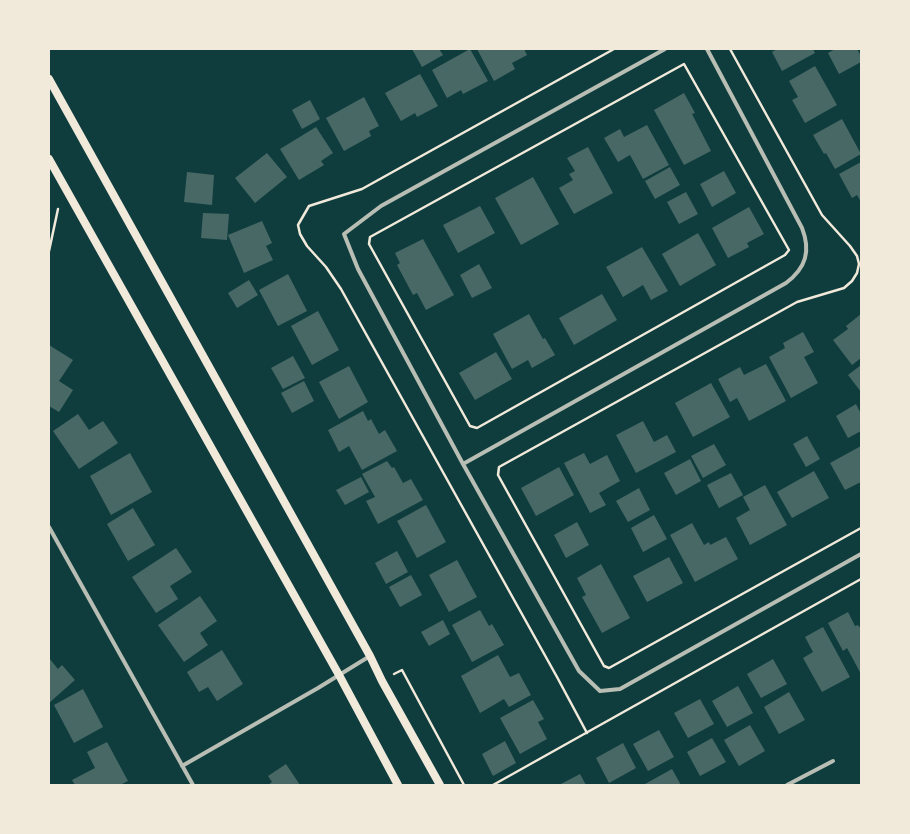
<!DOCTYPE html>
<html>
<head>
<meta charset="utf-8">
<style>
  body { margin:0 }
  #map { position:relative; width:910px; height:834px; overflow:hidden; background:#0f3d3e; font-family:"Fira Sans Condensed",sans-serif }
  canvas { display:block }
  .frame { position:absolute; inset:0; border:50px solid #f1e9da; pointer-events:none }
</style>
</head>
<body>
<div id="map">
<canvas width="910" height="834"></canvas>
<div class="frame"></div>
</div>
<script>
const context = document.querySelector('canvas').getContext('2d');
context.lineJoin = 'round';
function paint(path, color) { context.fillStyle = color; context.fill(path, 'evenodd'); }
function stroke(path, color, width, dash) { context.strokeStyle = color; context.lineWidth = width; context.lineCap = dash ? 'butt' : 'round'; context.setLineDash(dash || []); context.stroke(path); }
paint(new Path2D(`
  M412,49H439L443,55L422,67Z
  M470,49L488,81L463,94L461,90L447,98L432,70Z
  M477,49H524L527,55L512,63L515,69L494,81Z
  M777,49H813L815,53L782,71L772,52Z
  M835,49H857L861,56V62L839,74L828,53Z
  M815,66L837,105L805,123L792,100L798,97L789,81Z
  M420,74L438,106L417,117L415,113L401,121L385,93Z
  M684,93L695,113L692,114L711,151L684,165L654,110Z
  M364,97L379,126L369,131L371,136L344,151L326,118Z
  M310,100L320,119L302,129L292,110Z
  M842,119L861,154L835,169L826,153L824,154L813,135Z
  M647,125L669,165L643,179L630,155L618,162L604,138L620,129L624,137Z
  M316,127L333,153L321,161L324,165L299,180L280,149Z
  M588,147L613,193L574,214L559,188L573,180L569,174L575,171L567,158Z
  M267,153L287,177L255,203L235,178Z
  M861,162V202L857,195L852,198L839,174Z
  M670,167L680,185L655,199L645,181Z
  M724,171L736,193L712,207L700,184Z
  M187,172L214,175L212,205L184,202Z
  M533,177L559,224L521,245L495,198Z
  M686,192L698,214L679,224L667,202Z
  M480,206L495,233L458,253L443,225Z
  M749,207L764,234L747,243L749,247L728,258L712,228Z
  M203,213L229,214L227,240L201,238Z
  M262,221L272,243L266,246L273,260L244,273L228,235Z
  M698,233L716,265L680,286L662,254Z
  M423,239L454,295L426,310L417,293L413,295L397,265L400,263L395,253Z
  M642,247L668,291L651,300L643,285L623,297L606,267Z
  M479,264L492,288L472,298L460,275Z
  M288,274L307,311L278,326L259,290Z
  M249,280L258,295L237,308L228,293Z
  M602,294L617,320L574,345L559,318Z
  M318,311L339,350L312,365L291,326Z
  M529,314L543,339L545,338L555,355L532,368L528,360L512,369L493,334Z
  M861,314V358L852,365L833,340L848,329L846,326Z
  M803,332L814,352L804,357L818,383L791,398L769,357L785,348L783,343Z
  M49,345L73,360L59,381L73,390L59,412L49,406Z
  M496,352L512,379L475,400L459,373Z
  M293,356L305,378L283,389L271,368Z
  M766,364L786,401L749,421L737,398L730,402L718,379L740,367L744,375Z
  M861,365V392L848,375Z
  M349,366L368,402L339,419L319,382Z
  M304,381L314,401L292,413L281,393Z
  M711,383L730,417L693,437L675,403Z
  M856,404L861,414V431L848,438L836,416Z
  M363,411L368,421L371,419L379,434L385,430L397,451L362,470L349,446L339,452L328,430Z
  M78,414L89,430L103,421L118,443L79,469L53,431Z
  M643,421L654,442L667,435L676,452L636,473L616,435Z
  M807,436L820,459L806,467L793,444Z
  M714,444L726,465L703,478L691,456Z
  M861,446V482L845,490L830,463Z
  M130,453L152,492L111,515L90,476Z
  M584,453L590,464L607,455L620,481L599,493L606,505L590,513L564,463Z
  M690,459L701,481L676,495L664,473Z
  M387,461L392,468L394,467L403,483L411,479L423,500L378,524L366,501L375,497L362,474Z
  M559,467L574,495L536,516L521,488Z
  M814,471L829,498L792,518L777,492Z
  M731,473L743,495L719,508L707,485Z
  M361,477L369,492L345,505L336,490Z
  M765,485L787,525L750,545L736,518L750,510L743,497Z
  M639,488L650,510L628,522L616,501Z
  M426,505L446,542L417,558L397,521Z
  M133,508L155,545L128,561L107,524Z
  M654,515L667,539L643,552L631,528Z
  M577,522L589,545L566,558L554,535Z
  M692,523L704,545L709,542L710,545L726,537L738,559L695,582L670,535Z
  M176,548L192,572L170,586L178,599L156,613L132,577Z
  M397,551L408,572L386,584L375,563Z
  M669,557L683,583L647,602L633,576Z
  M457,560L477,597L449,612L429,575Z
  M601,564L630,618L602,633L582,597L586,595L577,578Z
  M411,575L422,595L400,607L389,587Z
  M200,596L217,621L200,633L208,645L184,662L158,625Z
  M480,610L489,626L492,624L504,645L472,662L452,625Z
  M848,612L855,626L858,625L859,627L861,626V674L847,648L843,651L828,623Z
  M443,620L450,634L429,646L421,632Z
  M823,627L850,677L822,692L803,658L813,652L805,637Z
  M222,650L243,684L217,701L208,687L199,692L187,672Z
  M498,655L510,677L519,673L531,695L509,707L504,699L480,713L461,676Z
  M49,658L58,669L62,665L75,680L49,703Z
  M773,659L787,684L761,698L747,674Z
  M738,686L753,713L727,727L712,701Z
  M83,689L103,727L74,743L54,705Z
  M789,692L805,720L779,734L764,707Z
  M700,699L714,724L688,738L674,713Z
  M533,700L544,719L538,722L547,739L520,754L500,718Z
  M750,725L765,751L739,766L724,740Z
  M659,730L674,757L648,771L633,744Z
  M712,738L726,762L700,776L687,752Z
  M505,741L516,763L493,776L482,754Z
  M107,742L128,781L120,785H75L72,780L95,768L87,752Z
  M623,743L636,768L609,783L596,758Z
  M286,764L300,785H268L272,782L268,776Z
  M672,769L681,785H646L645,784Z
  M580,774L586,785H559Z`), '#486865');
stroke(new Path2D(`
  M730,49L822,215L850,246L857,256L859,264L857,273L852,281L844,288L797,302L499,467L498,475L604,666L609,668L861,528
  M684,64L789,250L785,255L477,428L470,426L369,244L370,237Z
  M49,251L58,209
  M394,674L402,670L464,785
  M587,733L557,677L341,289L326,267L307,246L300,234L298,225L309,206L362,189L614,49
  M493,785L861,579`), '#f1e9da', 2.5);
stroke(new Path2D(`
  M665,49L381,206L344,234L358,269L463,464L579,671L600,691L620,689L861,554
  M463,464L786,283C806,268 811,251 802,228L707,49
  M49,527L193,785
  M182,766L318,688L370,656
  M787,785L833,761`), '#b8beb3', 4);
stroke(new Path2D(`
  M49,79L370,656L382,681L440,785
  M49,159L339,675L398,785`), '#f1e9da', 8);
</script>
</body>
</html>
